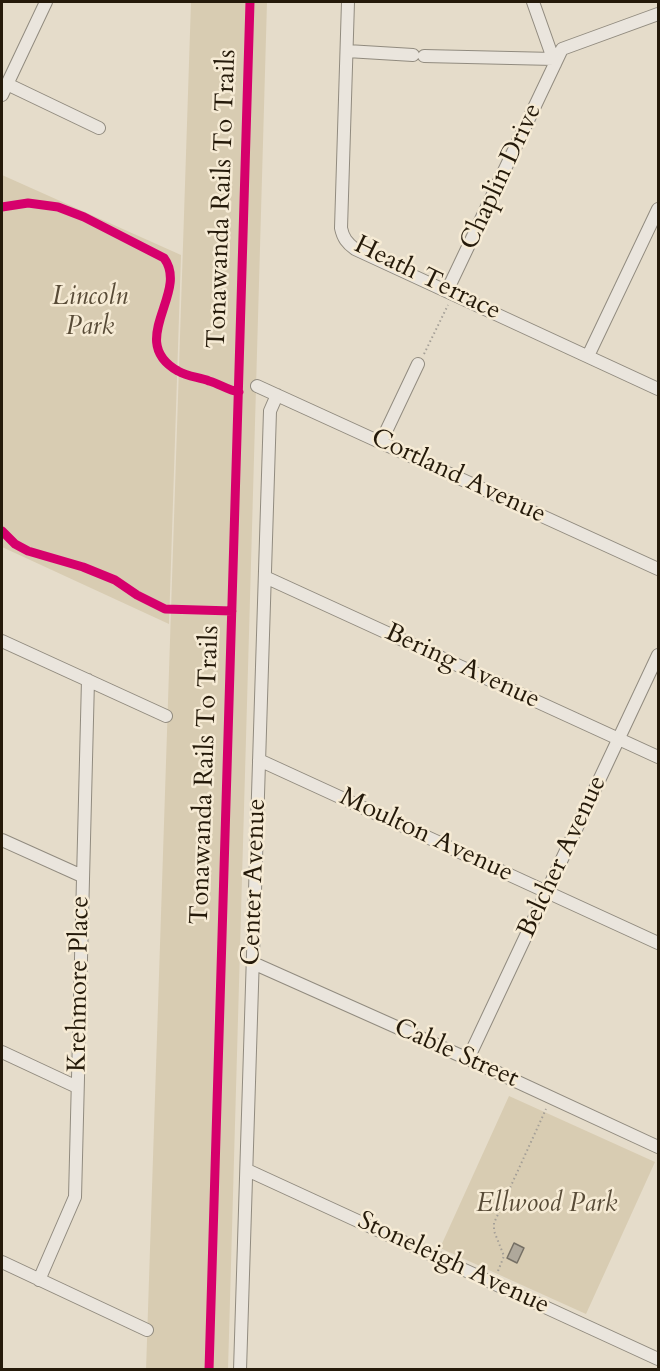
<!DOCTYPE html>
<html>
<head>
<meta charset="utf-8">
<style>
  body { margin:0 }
  #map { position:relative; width:660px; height:1371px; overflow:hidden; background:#e5dcca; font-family:Cardo,serif }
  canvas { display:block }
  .frame { position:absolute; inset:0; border:3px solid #251a0a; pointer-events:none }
</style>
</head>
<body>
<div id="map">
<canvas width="660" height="1371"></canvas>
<div class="frame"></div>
</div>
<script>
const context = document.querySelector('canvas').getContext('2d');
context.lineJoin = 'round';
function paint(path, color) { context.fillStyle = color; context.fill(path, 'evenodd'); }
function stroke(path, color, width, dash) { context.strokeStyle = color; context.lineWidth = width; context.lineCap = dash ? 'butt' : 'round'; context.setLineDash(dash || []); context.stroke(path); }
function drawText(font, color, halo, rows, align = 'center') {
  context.font = font + ' Cardo,serif'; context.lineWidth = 5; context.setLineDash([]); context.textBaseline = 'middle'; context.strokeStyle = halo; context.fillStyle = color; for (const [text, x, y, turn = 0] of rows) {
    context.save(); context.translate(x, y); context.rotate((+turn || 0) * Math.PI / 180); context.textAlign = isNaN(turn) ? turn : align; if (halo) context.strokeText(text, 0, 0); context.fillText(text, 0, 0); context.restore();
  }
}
paint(new Path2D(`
  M191,2H267L228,1369L146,1370Z
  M2,175L181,255L169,624L2,547Z
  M509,1096L655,1162L586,1314L440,1248Z`), '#d8ccb2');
const building = new Path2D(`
  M514,1243L524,1248L517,1263L507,1258Z`);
paint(building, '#afa89b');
stroke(building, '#767065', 1.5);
const street = new Path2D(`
  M348,2L341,228C343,238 347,243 355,249L658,389
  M533,2L555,64
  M347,51L413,55
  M424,56L554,59
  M7,84L99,128
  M2,95L46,2
  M447,291L562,49L658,14
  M588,356L658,209
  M257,386L658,569
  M381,442L418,364
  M265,577L658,757
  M2,641L166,716
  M259,760L658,943
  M2,840L82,876
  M253,963L468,1059L658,1147
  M2,1052L77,1087
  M468,1059L658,655
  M247,1170L658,1359
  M2,1262L147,1330
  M39,1280L75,1197L88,680
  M240,1370L270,411L277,395`);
stroke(street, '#918b7f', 14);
stroke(new Path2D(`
  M424,354L448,305
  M498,1271L504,1256L494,1231V1223L546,1109`), '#a49f97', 2, [1.5, 3]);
stroke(street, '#eae5dd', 12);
stroke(new Path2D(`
  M2,207L28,203L58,207L84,217L164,258C190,293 125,341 178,371C188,377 199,377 209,381C220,384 227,390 239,392
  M2,531L15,544L28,551L83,567L115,580L137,595L165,609L232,611
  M209,1370L250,2`), '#d6006c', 9);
drawText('26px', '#251a0a', '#f6ebd5', [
  ["Chaplin Drive",502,177,-65],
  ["Tonawanda Rails To Trails",223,199,-88],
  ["Heath Terrace",427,279,26],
  ["Cortland Avenue",458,477,25],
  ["Bering Avenue",462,667,25],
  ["Tonawanda Rails To Trails",206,775,-88],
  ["Moulton Avenue",426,836,25],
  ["Belcher Avenue",563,857,-65],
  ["Center Avenue",255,882,-88],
  ["Krehmore Place",80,984,-89],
  ["Cable Street",456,1054,24],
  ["Stoneleigh Avenue",453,1264,25]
]);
drawText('italic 26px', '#584b37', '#f6ebd5', [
  ["Lincoln",90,298],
  ["Park",90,328],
  ["Ellwood Park",547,1205]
]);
</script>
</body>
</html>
